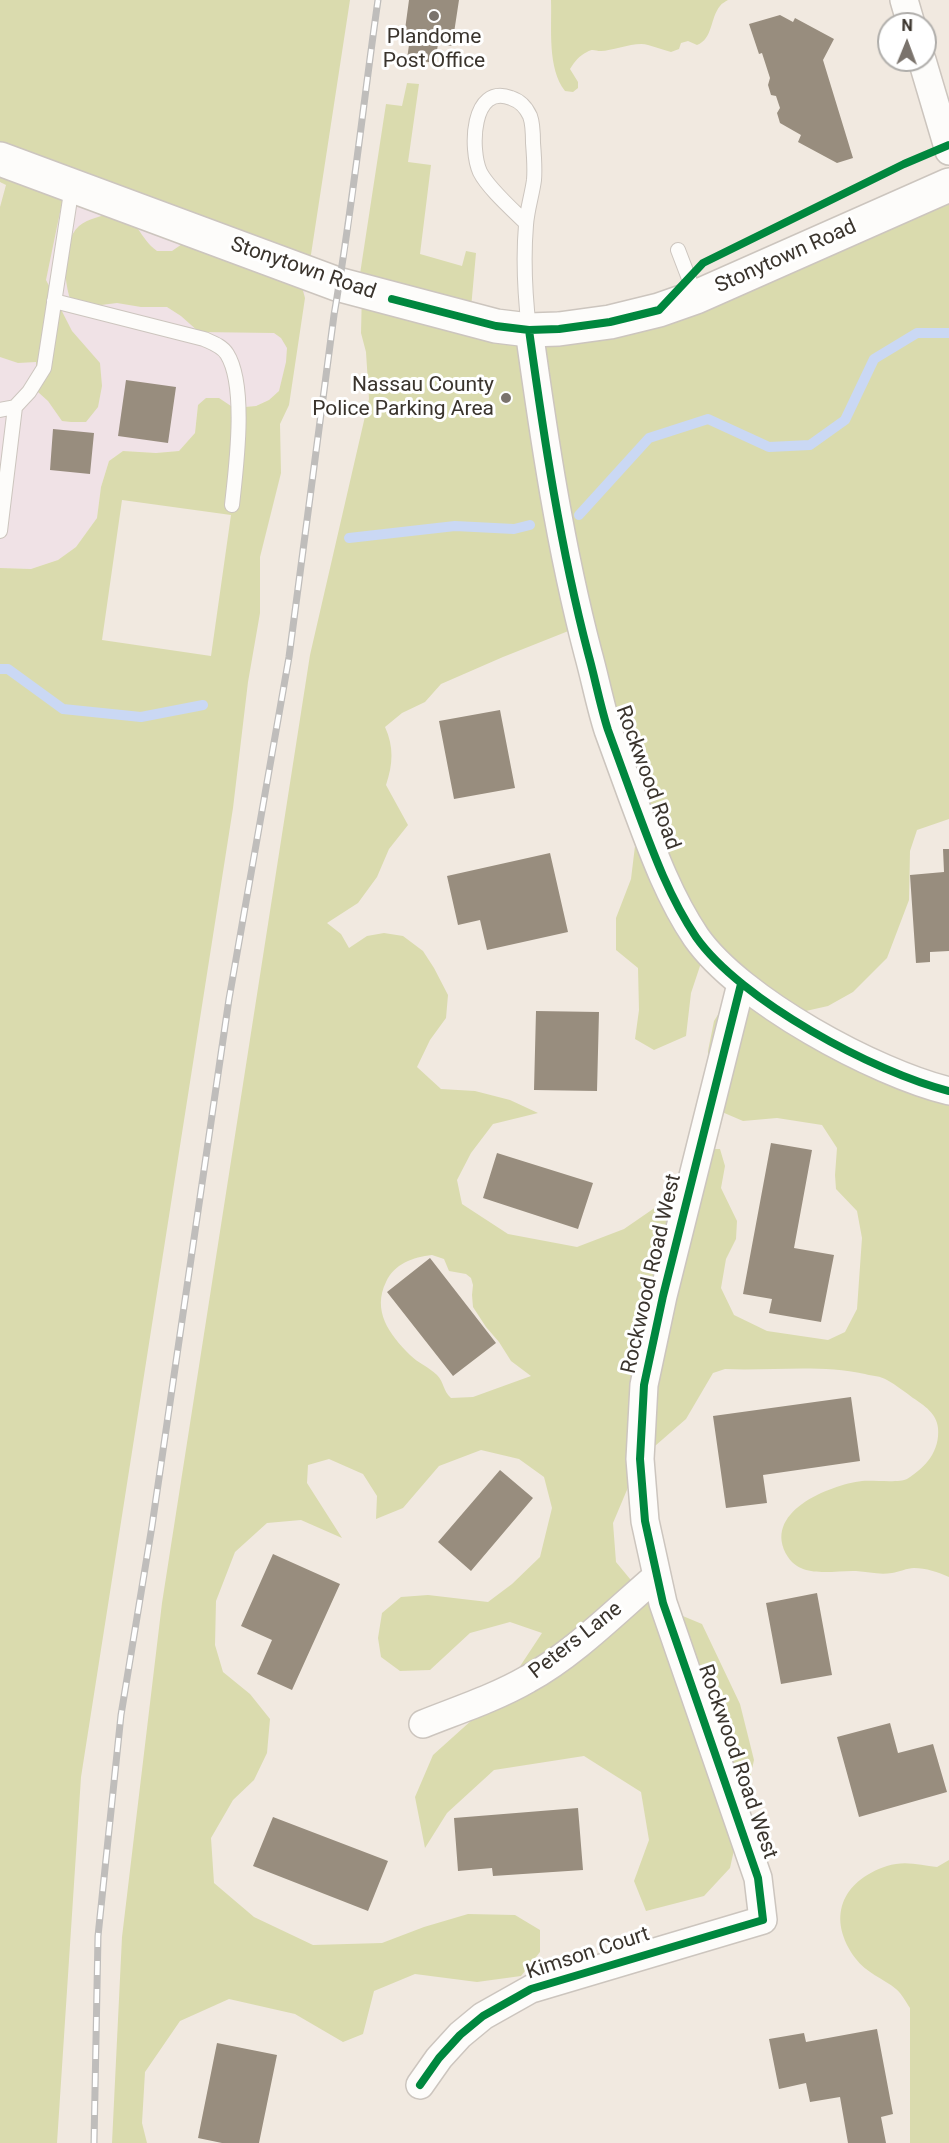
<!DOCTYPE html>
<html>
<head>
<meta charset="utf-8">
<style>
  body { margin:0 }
  #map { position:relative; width:949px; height:2143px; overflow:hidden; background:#f1e9e0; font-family:Roboto,sans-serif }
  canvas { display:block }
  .north { position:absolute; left:877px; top:12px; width:60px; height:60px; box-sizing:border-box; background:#fff; border:2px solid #b0aeab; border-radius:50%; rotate:1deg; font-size:16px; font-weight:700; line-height:24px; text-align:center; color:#3a342d }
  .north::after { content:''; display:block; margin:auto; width:21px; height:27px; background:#7a736c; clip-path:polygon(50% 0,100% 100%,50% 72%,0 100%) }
</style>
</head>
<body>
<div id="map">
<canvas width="949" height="2143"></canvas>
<div class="north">N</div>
</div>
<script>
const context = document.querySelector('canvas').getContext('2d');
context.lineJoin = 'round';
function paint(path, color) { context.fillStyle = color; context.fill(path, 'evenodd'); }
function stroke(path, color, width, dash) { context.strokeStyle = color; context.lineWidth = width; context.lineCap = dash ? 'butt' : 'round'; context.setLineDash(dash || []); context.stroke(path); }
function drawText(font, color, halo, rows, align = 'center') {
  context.font = font + ' Roboto,sans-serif'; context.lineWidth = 6; context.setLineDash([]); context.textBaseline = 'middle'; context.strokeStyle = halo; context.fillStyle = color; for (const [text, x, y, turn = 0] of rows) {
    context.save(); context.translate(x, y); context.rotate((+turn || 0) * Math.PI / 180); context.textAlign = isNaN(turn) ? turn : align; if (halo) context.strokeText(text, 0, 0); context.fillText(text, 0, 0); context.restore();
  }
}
paint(new Path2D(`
  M12,163L308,274L290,385L279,391L269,400L256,406L234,408L198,405L195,433L179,451L156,453L123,451L109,461L101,487L97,518L76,547L58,560L31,569L0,568V207Z`), '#f0e2e6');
paint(new Path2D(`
  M0,0H350L308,274L66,183L46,280L72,331L100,363L102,386L98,407L86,422H71L62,421L48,401L38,392L36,362L18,363L0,357V207L6,185L0,182Z
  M551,0H728C725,2 722,3 720,6C710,18 713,39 697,45L688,41L681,43L679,49L671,52C663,50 656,47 648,45C636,41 613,51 601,51C595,51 593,48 587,52C579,56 575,61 570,69L578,82V88L573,92L565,91C547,68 552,28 551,0Z
  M407,83L419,84L408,162L431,165L420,254L462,266L466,251L476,253L470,319L610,322L949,185V819L917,830L910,851L909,900L887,958L853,992L828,1006L788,1015L949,1091V1577C938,1572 926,1568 914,1568C907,1568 899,1572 892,1573C879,1575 869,1572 856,1571C835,1570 802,1579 788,1557C760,1513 829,1485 862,1481C873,1480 900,1483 907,1479C926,1467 940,1451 938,1428C937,1414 924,1405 913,1398C905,1392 896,1385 887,1380C881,1376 872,1376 865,1374C819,1364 772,1371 725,1369L713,1373L686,1419L640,1459L613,1523L616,1562L649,1602L702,1624L740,1704L754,1760L730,1868L704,1896L646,1911L634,1881L649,1840L641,1792L584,1756L494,1770L447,1813L425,1848L415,1797L433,1755L503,1692L542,1633L510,1622L470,1633L430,1670L400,1671L381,1657L378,1638L382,1613L401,1597L428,1595L488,1602L512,1584L540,1557L552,1508L544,1477L519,1459L481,1450L439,1466L403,1508L376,1519L377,1496L363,1474L329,1459L308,1465L307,1483L342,1538L301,1520L267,1523L235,1552L216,1601L215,1645L223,1672L250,1694L270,1719L267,1753L254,1780L233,1800L211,1838L214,1883L254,1917L313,1945L382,1943L424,1927L468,1914L515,1915L540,1930V1952L521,1976L477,1982L415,1974L374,1991L363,2034L343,2042L295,2014L229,1999L180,2021L145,2072L142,2123L147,2143H112L122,1937L162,1603L310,655L369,399L366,352L361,333L362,291L358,287L386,104L402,106ZM581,626L578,658L582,684L639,813L631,879L616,918V950L638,968L639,1010L635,1039L654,1050L686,1036L691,993L700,966L723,967L741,984L727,1000L714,1021L708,1051V1081L722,1112L743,1121L777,1118L822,1125L837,1148L835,1175L836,1189L857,1211L862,1238L857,1309L845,1332L828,1340L767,1331L734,1315L721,1288L726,1259L736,1239L737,1221L721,1188L725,1166L720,1149H709L684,1172L673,1186L669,1198L624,1229L577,1247L508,1234L462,1204L457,1180L471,1153L493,1124L538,1113L510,1100L475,1091L441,1089L417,1067L430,1040L446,1018L448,995L434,968L423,951L403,936L384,933L367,936L349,948L341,934L327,923L358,903L377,877L389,849L408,825L386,785C393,764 394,747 385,727L402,713L425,702L441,684L503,657ZM432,1255L444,1259L449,1271L466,1274L471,1278L473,1285L472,1295L473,1307L486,1327L499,1342L511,1361L531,1376L473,1397L451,1398C443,1391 444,1382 437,1375C429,1367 418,1363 410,1355C389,1334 372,1311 386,1282C394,1264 413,1257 432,1255Z
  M114,213C141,221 138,237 157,251H172L185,242L302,287L305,298L289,405L280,424L281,473L260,557V613L248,682L233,808L81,1777L57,2143H0V568L31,569L58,560L76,547L97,518L101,487L109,461L123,451L156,453L179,451L195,433L198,405L206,398H219L234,408L256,406L269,400L279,391L286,362L287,348L281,338L274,333L199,332L181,316L167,307H141L117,303L101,305L86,315H78C63,295 59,244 79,226C89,218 102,216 114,213ZM122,500L231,515L211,656L102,640Z
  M949,1860V2143H910V2008C906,2002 902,1994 896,1989C884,1979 865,1972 856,1959C826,1919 841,1881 887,1866C904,1860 921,1865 937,1867Z`), '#dadbae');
stroke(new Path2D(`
  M579,515L649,438L708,419L769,447L810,445L845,420L874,359L917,333H949
  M349,538L455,526L514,529L530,525
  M0,669H8L63,709L141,717L203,705`), '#cad8f4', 10);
paint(new Path2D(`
  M409,0H459L452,46L438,44L435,63L407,59L410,38L404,37Z
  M780,15L793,22L795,18L834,39L823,60L853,158L837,163L798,142L801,135L780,123L777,113L780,108L776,96L771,95L768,85L770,78L762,53L759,54L749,24Z
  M126,380L176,387L168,443L118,436Z
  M53,429L94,433L90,474L50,470Z
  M500,710L515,788L454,799L439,721Z
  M943,849H949V951L930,952V962L916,963L910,875L944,872Z
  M550,853L568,932L487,950L480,920L458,925L447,876Z
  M536,1011L599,1012L597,1091L534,1090Z
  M771,1143L812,1150L794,1248L834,1255L821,1322L769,1313L772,1299L743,1294Z
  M497,1153L593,1183L578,1229L483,1198Z
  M430,1258L496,1343L453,1376L387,1292Z
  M851,1397L860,1461L763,1475L767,1503L726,1508L713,1416Z
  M500,1470L533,1498L471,1571L438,1542Z
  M273,1554L340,1584L292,1690L257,1674L272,1640L241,1626Z
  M817,1593L832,1675L781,1684L766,1603Z
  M890,1723L898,1753L933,1744L947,1792L859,1817L837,1737Z
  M578,1808L583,1870L493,1876L492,1868L458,1871L454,1818Z
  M273,1817L388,1861L368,1911L253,1866Z
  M877,2029L893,2114L881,2117L886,2143H848L840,2097L810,2102L806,2083L779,2089L769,2039L804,2033L806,2042Z
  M217,2043L277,2055L259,2143H222L198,2138Z`), '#988d7e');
const lane = new Path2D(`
  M526,223C513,210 488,188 480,172C470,150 471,83 511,98C520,101 526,107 530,116C533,124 533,134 533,143C534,155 535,168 534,180C532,195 527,210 526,225C523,260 525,295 529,330
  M678,250L696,297
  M54,301L204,339C213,343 222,346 227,354C247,386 236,468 232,505
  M0,410L15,407L29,392L44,368L72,186
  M0,531L15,407`);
const street = new Path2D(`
  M904,0L911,24
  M922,60L949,151
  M529,330C544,438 560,546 588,653C595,678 600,705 608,730C616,752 624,774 632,796C650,844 667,894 696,937C740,1000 875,1073 949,1091
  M423,1724C458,1710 495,1698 528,1679C574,1654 617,1610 657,1576
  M420,2085L439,2058L460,2035L483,2016L531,1989L763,1920L758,1878L663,1603L645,1521L640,1459L644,1385L663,1296L741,984`);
const secondary = new Path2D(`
  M0,159L337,284L496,326L529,330L559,329L610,322L659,310L696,297L949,185`);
stroke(lane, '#ccc5be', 16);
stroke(street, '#ccc5be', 30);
stroke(secondary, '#ccc5be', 36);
stroke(lane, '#fdfcfa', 14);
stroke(street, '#fdfcfa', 27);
stroke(secondary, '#fdfcfa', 33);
const rail = new Path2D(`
  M94,2143L98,1936L121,1715L152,1526L229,999L289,657L334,315C352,211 363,105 378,0`);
stroke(rail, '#bfbdbb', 7);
stroke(rail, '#fff', 4.5, [14]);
stroke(new Path2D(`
  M392,299L496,326L529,330L559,329L610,322L659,310L703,263L904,164L949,145
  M529,330C544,438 560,546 588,653C595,678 600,705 608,730C616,752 624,774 632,796C650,844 667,894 696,937C740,1000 875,1073 949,1091
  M420,2085L439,2058L460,2035L483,2016L531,1989L763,1920L758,1878L663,1603L645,1521L640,1459L644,1385L663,1296L741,984`), '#00873e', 8);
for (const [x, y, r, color] of [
  [434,16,6,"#7a736c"],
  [506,398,6,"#7a736c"]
]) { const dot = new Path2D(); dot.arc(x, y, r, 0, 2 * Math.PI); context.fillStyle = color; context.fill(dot); stroke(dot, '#fff', 2); }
drawText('21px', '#3a342d', '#fff', [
  ["Plandome",434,38],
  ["Post Office",434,62],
  ["Nassau County",494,386,"right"],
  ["Police Parking Area",494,410,"right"]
]);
drawText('21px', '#3a342d', '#fff', [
  ["Stonytown Road",786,257,-24],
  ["Stonytown Road",303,269,19],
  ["Rockwood Road",647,778,70],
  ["Rockwood Road West",652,1274,-77],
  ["Peters Lane",576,1641,-38],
  ["Rockwood Road West",737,1762,71],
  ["Kimson Court",588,1954,-18]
]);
</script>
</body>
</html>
